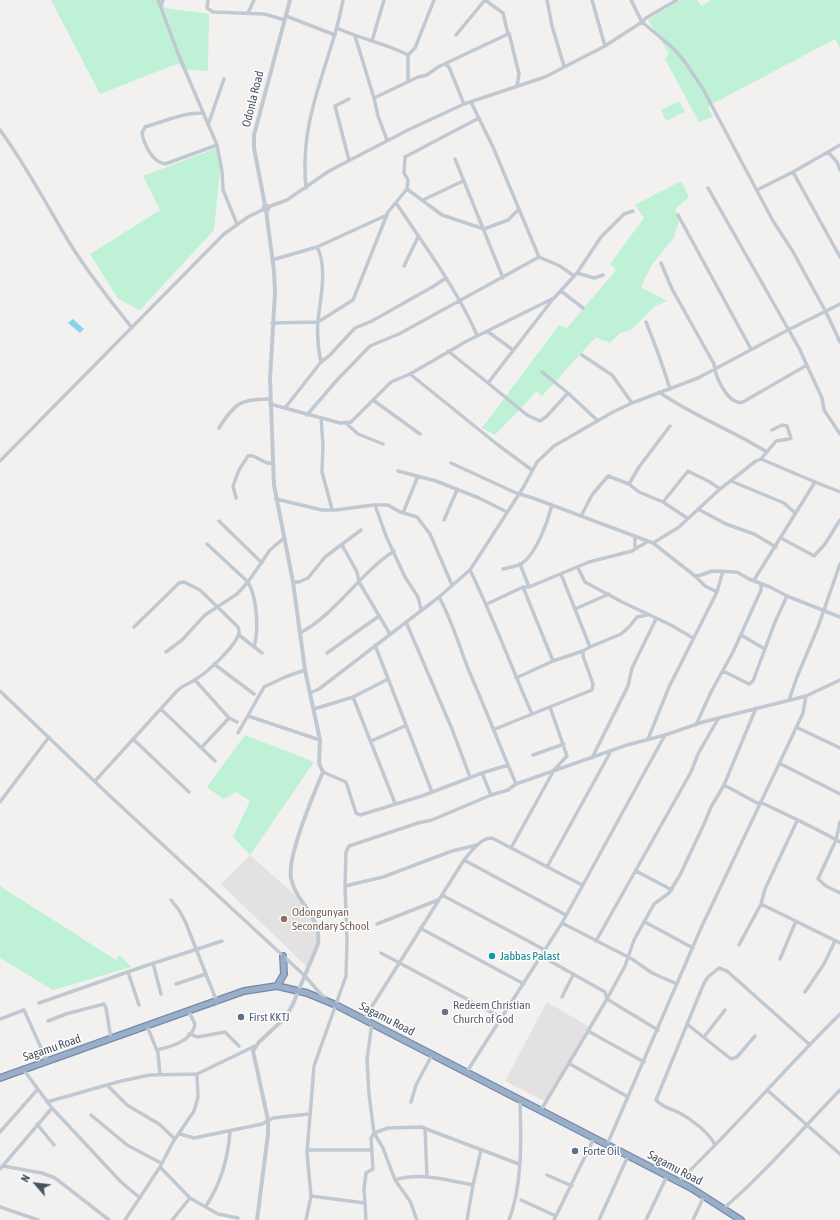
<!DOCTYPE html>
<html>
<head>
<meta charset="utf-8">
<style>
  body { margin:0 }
  #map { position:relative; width:840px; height:1220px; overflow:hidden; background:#f3f0f0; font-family:"Asap Condensed",sans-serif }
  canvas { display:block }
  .north { position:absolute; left:16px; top:1164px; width:40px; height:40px; -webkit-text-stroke:3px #fff; paint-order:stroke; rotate:298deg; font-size:11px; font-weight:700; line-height:16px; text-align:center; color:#47525f }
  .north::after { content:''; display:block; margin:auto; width:14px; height:18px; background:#47525f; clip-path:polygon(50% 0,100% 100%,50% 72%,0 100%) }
</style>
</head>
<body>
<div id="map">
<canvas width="840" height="1220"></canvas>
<div class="north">N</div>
</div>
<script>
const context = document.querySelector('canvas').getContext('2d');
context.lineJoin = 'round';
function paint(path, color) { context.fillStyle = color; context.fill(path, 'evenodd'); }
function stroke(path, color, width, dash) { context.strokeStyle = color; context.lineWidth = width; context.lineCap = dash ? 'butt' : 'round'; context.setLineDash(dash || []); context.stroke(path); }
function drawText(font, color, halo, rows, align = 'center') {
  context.font = font + ' "Asap Condensed",sans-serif'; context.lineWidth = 3; context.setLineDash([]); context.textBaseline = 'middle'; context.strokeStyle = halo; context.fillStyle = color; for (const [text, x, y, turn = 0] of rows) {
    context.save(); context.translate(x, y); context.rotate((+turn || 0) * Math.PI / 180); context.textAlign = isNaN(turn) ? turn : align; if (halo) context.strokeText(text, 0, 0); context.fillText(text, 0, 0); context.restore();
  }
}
paint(new Path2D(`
  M250,855L296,896L316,926L318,944L309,969L221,884Z
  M547,1002L588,1026L546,1102L505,1081Z`), '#e4e1e2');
paint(new Path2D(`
  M51,0H161L165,8L209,14L208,71L182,69L179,63L100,94Z
  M681,0H697L701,6L711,0H840V48L835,39L714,103L708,107L713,117L699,122L665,59L669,53L648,20Z
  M679,101L685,112L666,121L661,110Z
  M217,148L220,169L214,230L140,310L118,299L90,254L160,210L143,176Z
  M681,181L689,197L675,209L679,221L674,237L651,266L641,287L667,301L655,306L630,331L621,332L610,343L596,337L542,396L537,391L495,435L482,428L559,325L567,328L616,270L610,264L644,218L635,205Z
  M245,735L314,762L250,855L233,837L250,801L237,792L223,799L207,787Z
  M0,886L116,960L120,955L131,967L53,990L0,958Z`), '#bef1d5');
paint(new Path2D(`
  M73,319L84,329L80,333L68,323Z`), '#89d3f0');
const trunk = new Path2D(`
  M277,986L284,974L283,956
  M0,1078L244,991L277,986L307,993L336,1005L691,1188L741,1220`);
stroke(trunk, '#718aac', 8);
stroke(new Path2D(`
  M158,0L179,56L217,145L222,171L223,190L237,224
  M208,0L207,8L213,12L264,14L285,20
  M547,0L552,26L564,66
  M592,0L605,46
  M677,0L646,18L642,22L674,49L685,62L703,89L773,221L792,250L826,312L840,342
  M161,5L163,0
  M248,13L254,0
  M286,16L335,35
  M337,28C360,39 385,43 408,55
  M509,33L519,74L517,86
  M456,35L485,0
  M355,36L374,98L378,116L387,140
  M372,41L384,0
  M445,64L449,67L464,104
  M408,82V55L415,48L434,0
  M374,98L418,77L427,75L438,67L508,34L503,13L485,0
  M349,99L335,106L349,160
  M471,102L493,147L539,257L560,266L574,276
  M202,113C183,113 164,121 145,127L142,133C144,144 152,162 165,164L217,145
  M208,125L224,79
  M0,130C26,165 46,204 69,242C87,272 110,300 132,328
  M828,152L837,162L840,170
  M455,159L503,278
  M793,172L840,257
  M306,188C300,128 320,86 336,30C339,20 341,10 343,0
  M708,188L799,348L822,398L824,410L840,434
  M407,189L442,215L484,229L508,220L518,210
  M757,190L793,172L840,145
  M423,200L463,181
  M396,203C425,246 456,288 477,335
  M268,207L287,200L329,171L408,130L464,104L545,77L605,46L642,22L631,0
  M678,215L751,349
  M317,247C328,267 320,300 318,321C317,334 318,349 321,362
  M272,260L317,247L387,215
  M661,263L672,289L714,364C715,376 728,406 743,402L807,365
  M404,266L418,237
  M577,273L594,278L603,275
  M561,291L583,308
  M646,322C655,344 663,366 670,389
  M272,323L318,322L353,300L388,212L407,189L408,180L404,173L405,157L479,118
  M487,331L513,350
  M448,351L488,383L553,299
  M582,355L612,375L632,403
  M542,372L568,393L597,420
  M410,374L498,445L532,470
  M488,383L527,415L540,421L546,417L568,393
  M659,392C693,416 732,430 767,452
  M373,400L420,434
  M270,404L340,423L351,422L391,382L410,374L467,341L554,298L577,273L601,237L624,214L633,211
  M285,408L321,362L329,356L355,328L372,321L434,286L446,278
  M307,415L337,380L370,346L399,334L539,257
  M321,418L323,445L322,472L332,509
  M347,424L358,434L383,444
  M219,428C235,403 240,399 270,399
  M761,459L815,482
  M0,461L224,234L248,217L264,209
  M451,463L516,493L533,498L653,543L695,576L701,575L712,571L737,572L749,579L770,587L787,596L840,617
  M398,471L436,481L479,498L507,512
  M731,481L784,503L795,513
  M629,484L639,467L670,426
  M236,498L233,486L239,470L248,456C257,454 263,465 272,463
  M276,499L322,510H336L373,505H388L400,512L417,517L430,534L452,585
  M663,502L688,471L710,482L720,489
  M375,505L386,536L405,577L418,597L421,609
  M698,509L726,524L754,534L776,547
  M403,513L418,476
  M581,516L592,495L608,476L629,484L639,492L663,502L687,518
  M444,520L457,490
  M219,521L262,563
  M781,538L814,556L825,544L840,520
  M653,543L679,527L720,489L756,461L761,459L776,441L789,439L791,438L787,426L782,425L772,430
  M207,544L248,582C257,597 259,630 254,647
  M342,545L357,572L359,582L390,634
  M635,549L647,542
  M520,564L529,587
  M578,568L585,582L622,602L671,625L693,638
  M503,569C509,567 516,567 521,564C536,555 548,521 552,505
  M470,570C493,617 511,666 532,714
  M695,576L705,586L717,592
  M754,580L815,482L840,492
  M293,582H299L308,578L325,557L361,530
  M523,587L553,661
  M439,597C452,620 459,646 469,671C485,708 500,746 516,784
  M487,604L523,587H529L589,562L632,551L635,549V537
  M575,609L609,594
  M406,622L452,729L470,777
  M300,633C337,613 359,574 394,551
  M239,635L262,653
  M741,635L765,649
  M375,645L432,792
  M590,647L621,634L629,627L637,617L647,615
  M166,652L182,640L205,615L237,594L248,582L270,550L284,538
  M327,653L379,616
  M214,664L254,694
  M723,671L749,684L753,681L775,622L787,596
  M516,678L553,661L583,651L590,647L561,574
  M195,680L229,718L237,722
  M0,691L111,797L305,976L326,1000
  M310,693L319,689L439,597L470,570L523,488L537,462L554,446L613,412L632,403L698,378L788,330L840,304
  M353,697L395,803
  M789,700L797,677L818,627L840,564
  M161,709L215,761
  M314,709L353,697L388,679
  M248,716L320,740
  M696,725L711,692L733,652L761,590V585
  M796,727L840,748
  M495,729L592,690L593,684L583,656V651
  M238,733L264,687L285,677L305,670
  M133,739L189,792
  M648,739L669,687L717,592L723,571
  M371,741L405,726
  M202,747L229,718
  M533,755L564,744
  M592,758L628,686L632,668L656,619
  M779,763L840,794
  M323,772L346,782L356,813L360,815L422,796L482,773L508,765
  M482,773L491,795
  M95,781L177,691C183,685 189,684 196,679C208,672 233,648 238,636C240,633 239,631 238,627L200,590L184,582L179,583L134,627
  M724,785L759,804
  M0,802L49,737
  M760,802C787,815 814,827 840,842
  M840,822L836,840L818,879L826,886L840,893
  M511,848L554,770L567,756L550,707
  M464,860L566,915
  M547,867L611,751
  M636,871L672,890
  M345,886L383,877L452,851L477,845
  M442,895L545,950
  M171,900L179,910L185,921L217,1002
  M761,904L840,943
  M645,922L693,948
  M562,923L632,959L652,973L677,984
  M377,924L438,900
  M420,928L524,984
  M596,941L691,772L698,754L718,719
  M739,945L761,904L765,889L797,821
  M381,953L502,1018
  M541,956L605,992L607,999L658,1030
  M780,959L796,921
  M153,963L161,994
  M128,972L139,1005
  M176,984L206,974
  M805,992L824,964L835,941
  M562,997L573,975
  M39,1003L142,967L222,941
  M0,1019L24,1010L47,1061
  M364,1019L464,860C471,852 480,838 492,838L582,885
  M48,1021L66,1014L104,1004L106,1008L111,1039
  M372,1023L367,1060L369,1094L374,1133L383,1148L395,1180L410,1201L417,1220
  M687,1024L731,1059L737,1057L755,1036
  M147,1026L158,1053L160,1075
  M588,1031L644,1062
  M189,1034L198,1037L225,1032L239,1046
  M704,1037L725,1010
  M157,1050C170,1047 193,1041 195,1024L189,1012
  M570,1064L628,1097
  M466,1073L562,923L665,735
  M107,1085L127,1105L159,1124L175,1139
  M767,1090L840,1154
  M47,1102L121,1081L150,1075L197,1074L255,1046
  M411,1102L416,1085L432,1055
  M52,1108L121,1182L140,1198
  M541,1110L607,999L625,966L634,940L654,904L669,893L680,875L704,824L711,807L724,785L756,708
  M91,1115L127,1145L161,1163
  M37,1124L54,1145
  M425,1128L427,1177
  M0,1132L37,1090
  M180,1134L194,1138L262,1124L273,1118L309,1114
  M607,1145L701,928L788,745L803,713L806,696
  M715,1145C709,1132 691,1119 678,1112C670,1109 662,1107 656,1100L704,983L708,977L719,968L727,971L809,1044
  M307,1150H371
  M3,1166L42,1173L55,1178L109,1220
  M160,1167L190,1198L218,1214L238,1218
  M0,1169L52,1108L23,1069
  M547,1175L572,1186
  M395,1180C421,1172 447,1180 473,1185
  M678,1182C735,1128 785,1068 840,1014
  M311,1196L365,1203
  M521,1200L556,1216
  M206,1206C221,1183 228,1159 230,1132
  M0,1207L38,1220
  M724,1208C766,1172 801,1130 840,1090
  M125,1220L160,1167L173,1142L194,1111L198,1097L197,1074
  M172,1220L190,1198
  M306,1220L311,1196L307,1153L314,1066L346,976L347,940L345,886L346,852L349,846L418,823L432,820L491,795L508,790L516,784L627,745L665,735L703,722L806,696L840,680
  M366,1220L364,1189L366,1173L373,1169L371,1138L374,1133L388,1128L421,1127L519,1164
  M467,1220L473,1185L481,1150
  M509,1220C523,1184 521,1137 520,1099
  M554,1220L594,1138
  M599,1220L628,1156
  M646,1220L667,1176
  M693,1220L704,1196`), '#c0c9d2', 3.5);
stroke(new Path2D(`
  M265,205L254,148V135L290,0
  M263.5 208a2.5 2.5 0 1 1 5 0a2.5 2.5 0 1 1-5 0Z
  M257,1220L268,1134V1120L253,1051L259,1042L285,1018L293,1004L318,944C322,915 296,904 291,878C287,857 314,793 323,772L319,763L320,740L305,670L293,582L274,485L270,379L275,293L274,271L266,210`), '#c0c9d2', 4);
stroke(trunk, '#9aaec8', 5.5);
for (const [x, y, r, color] of [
  [284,919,4,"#8d6e63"],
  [492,956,4,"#0f9aa8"],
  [445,1012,4,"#6b7280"],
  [241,1017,4,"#5c6f8a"],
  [575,1151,4,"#5c6f8a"]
]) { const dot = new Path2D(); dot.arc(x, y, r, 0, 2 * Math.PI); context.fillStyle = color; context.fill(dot); stroke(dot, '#fff', 1.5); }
drawText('12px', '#47525f', '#fff', [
  ["Odonla Road",253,99,-76],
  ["Sagamu Road",387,1019,27],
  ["Sagamu Road",52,1048,-19],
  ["Sagamu Road",675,1168,28]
]);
drawText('12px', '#785e54', '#fff', [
  ["Odongunyan",292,912],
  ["Secondary School",292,926]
], 'left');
drawText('12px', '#0d838f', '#fff', [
  ["Jabbas Palast",500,956]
], 'left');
drawText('12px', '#5b616d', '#fff', [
  ["Redeem Christian",453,1005],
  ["Church of God",453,1019]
], 'left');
drawText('12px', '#4e5e75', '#fff', [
  ["First KKTJ",249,1017],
  ["Forte Oil",583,1151]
], 'left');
</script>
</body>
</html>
